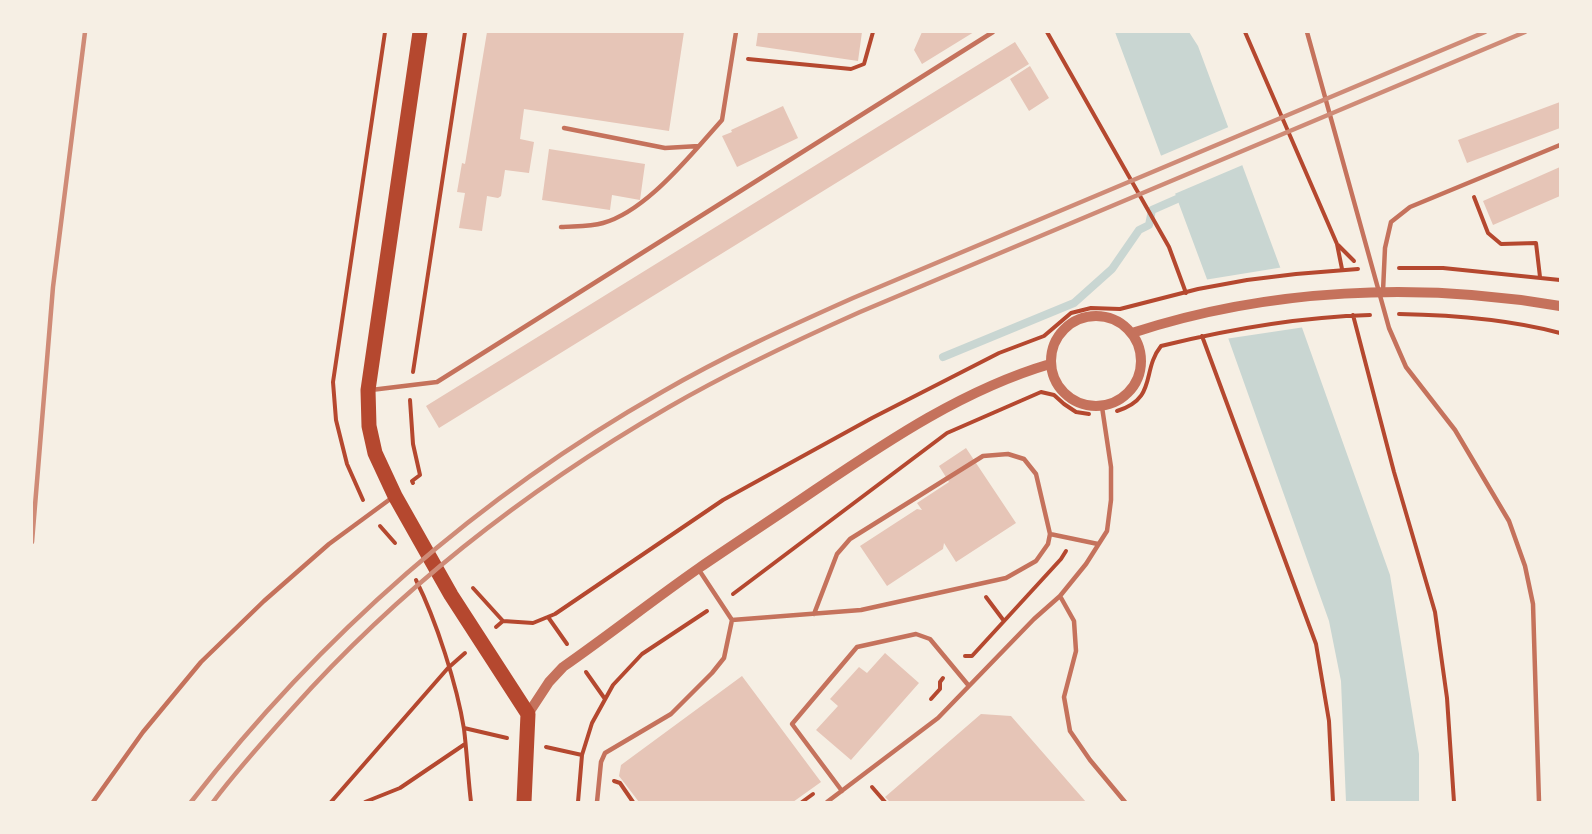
<!DOCTYPE html>
<html>
<head>
<meta charset="utf-8">
<style>
  body { margin:0 }
  #map { position:relative; width:1592px; height:834px; overflow:hidden; background:#f6efe4; font-family:Figtree,sans-serif }
  canvas { display:block }
  .frame { position:absolute; inset:0; border:33px solid #f6efe4; pointer-events:none }
</style>
</head>
<body>
<div id="map">
<canvas width="1592" height="834"></canvas>
<div class="frame"></div>
</div>
<script>
const context = document.querySelector('canvas').getContext('2d');
context.lineJoin = 'round';
function paint(path, color) { context.fillStyle = color; context.fill(path, 'evenodd'); }
function stroke(path, color, width, dash) { context.strokeStyle = color; context.lineWidth = width; context.lineCap = dash ? 'butt' : 'round'; context.setLineDash(dash || []); context.stroke(path); }
paint(new Path2D(`
  M1115,32H1189L1198,46L1289,291L1390,575L1419,754V802H1346L1341,681L1329,621L1211,290Z`), '#c9d6d2');
paint(new Path2D(`
  M1231,126L1245,164L1172,195L1158,157Z
  M1284,267L1305,327L1225,339L1204,280Z`), '#f6efe4');
stroke(new Path2D(`
  M943,357L1074,303L1112,269L1139,230L1149,225L1152,210L1177,199`), '#c9d6d2', 8);
paint(new Path2D(`
  M487,32H684L669,131L524,109L520,139L534,142L529,173L505,170L501,196L498,198L487,196L482,231L459,228L465,193L457,192L462,163L465,164Z
  M758,32H862L858,61L756,46Z
  M922,32H974L922,64L914,50Z
  M1015,42L1029,64L439,428L426,406Z
  M1030,66L1049,98L1029,111L1010,79Z
  M1560,102V128L1467,163L1458,140Z
  M783,106L798,138L737,167L722,136L732,132L731,130Z
  M549,149L645,164L640,200L612,195L610,210L542,200Z
  M1560,167V196L1493,225L1483,201Z
  M966,448L1016,523L956,562L944,543L943,549L887,586L860,546L917,509L922,510L917,503L949,482L939,466Z
  M885,653L919,683L851,760L816,730L838,706L830,699L859,667L867,673Z
  M742,676L821,782L793,802H639L619,776L621,765Z
  M981,714L1011,716L1086,802H890L885,797Z`), '#e6c5b7');
stroke(new Path2D(`
  M1047,32L1169,247L1186,293
  M1245,32L1337,244L1342,269
  M748,59L851,69L864,64L873,32
  M1474,197L1488,233L1501,244L1536,243L1540,277
  M1338,245L1354,261
  M1399,268H1443L1560,280
  M1399,314C1453,315 1508,319 1560,333
  M1353,315L1394,472L1435,612L1447,698L1454,802
  M1202,336L1316,644L1329,721L1333,802
  M413,372L465,32
  M410,400L413,444L420,475L412,481L413,483
  M1117,411C1158,398 1141,371 1161,346C1230,329 1299,317 1370,315
  M363,500L347,464L336,420L333,382L385,32
  M380,526L395,543
  M416,580C436,620 457,685 464,729C467,753 468,778 471,802
  M473,588L503,621
  M733,594L947,433L1041,392L1054,395L1064,404L1076,412L1089,414
  M986,597L1004,621
  M548,617L567,644
  M496,627L503,621L533,623L555,614L723,500L872,418L999,353L1044,336L1071,313L1091,308L1120,309L1198,289L1247,280L1296,274L1358,269
  M965,656H972L1061,559L1066,551
  M586,672L605,699
  M931,699L940,689V682L943,678
  M464,728L507,738
  M546,747L582,755
  M614,781L620,783L633,802
  M872,787L885,802
  M331,802L448,668L465,653
  M365,802L400,788L465,744
  M578,802L582,755L592,723L613,685L642,654L707,611
  M802,802L813,794`), '#b5482f', 4);
stroke(new Path2D(`
  M1307,32L1389,328L1406,367L1455,430L1509,521L1525,566L1533,604L1539,802
  M564,128L665,148L699,146L722,120L736,32
  M561,227C574,226 590,227 603,223C639,213 675,173 699,146
  M1383,291L1385,248L1391,222L1410,207L1560,145
  M371,390L437,382L993,32
  M1050,534L1098,544
  M1060,596L1074,621L1076,651L1064,697L1070,731L1090,760L1125,802
  M732,620L861,610L1006,578L1036,561L1048,544L1050,534L1036,474L1024,459L1008,454L983,456L850,539L837,554L814,614
  M842,791L792,724L857,647L916,634L930,639L969,686
  M93,802L143,732L201,662L264,601L329,544L393,497
  M597,802L601,762L605,753L671,714L712,673L724,658L732,620L699,570
  M827,802L938,718L1034,619L1060,596L1086,564L1107,531L1111,500V467L1102,407`), '#c5725c', 4.5);
stroke(new Path2D(`
  M1051 361a45 45 0 1 1 90 0a45 45 0 1 1-90 0Z
  M1132,333C1269,288 1419,282 1560,306
  M528,714L549,682L563,667C609,635 653,600 699,568C737,542 777,516 815,490C889,440 965,389 1050,364`), '#c5725c', 10);
stroke(new Path2D(`
  M420,32L368,390L369,426L375,453L395,496L451,595L528,714L524,802`), '#b5482f', 15);
stroke(new Path2D(`
  M32,542L53,287L85,32
  M191,802C320,636 479,496 662,392C724,356 788,327 853,298L1485,32
  M213,802C237,770 265,739 292,709C400,588 529,488 669,407C731,371 795,341 860,312L1525,32`), '#cf8b77', 4.5);
</script>
</body>
</html>
